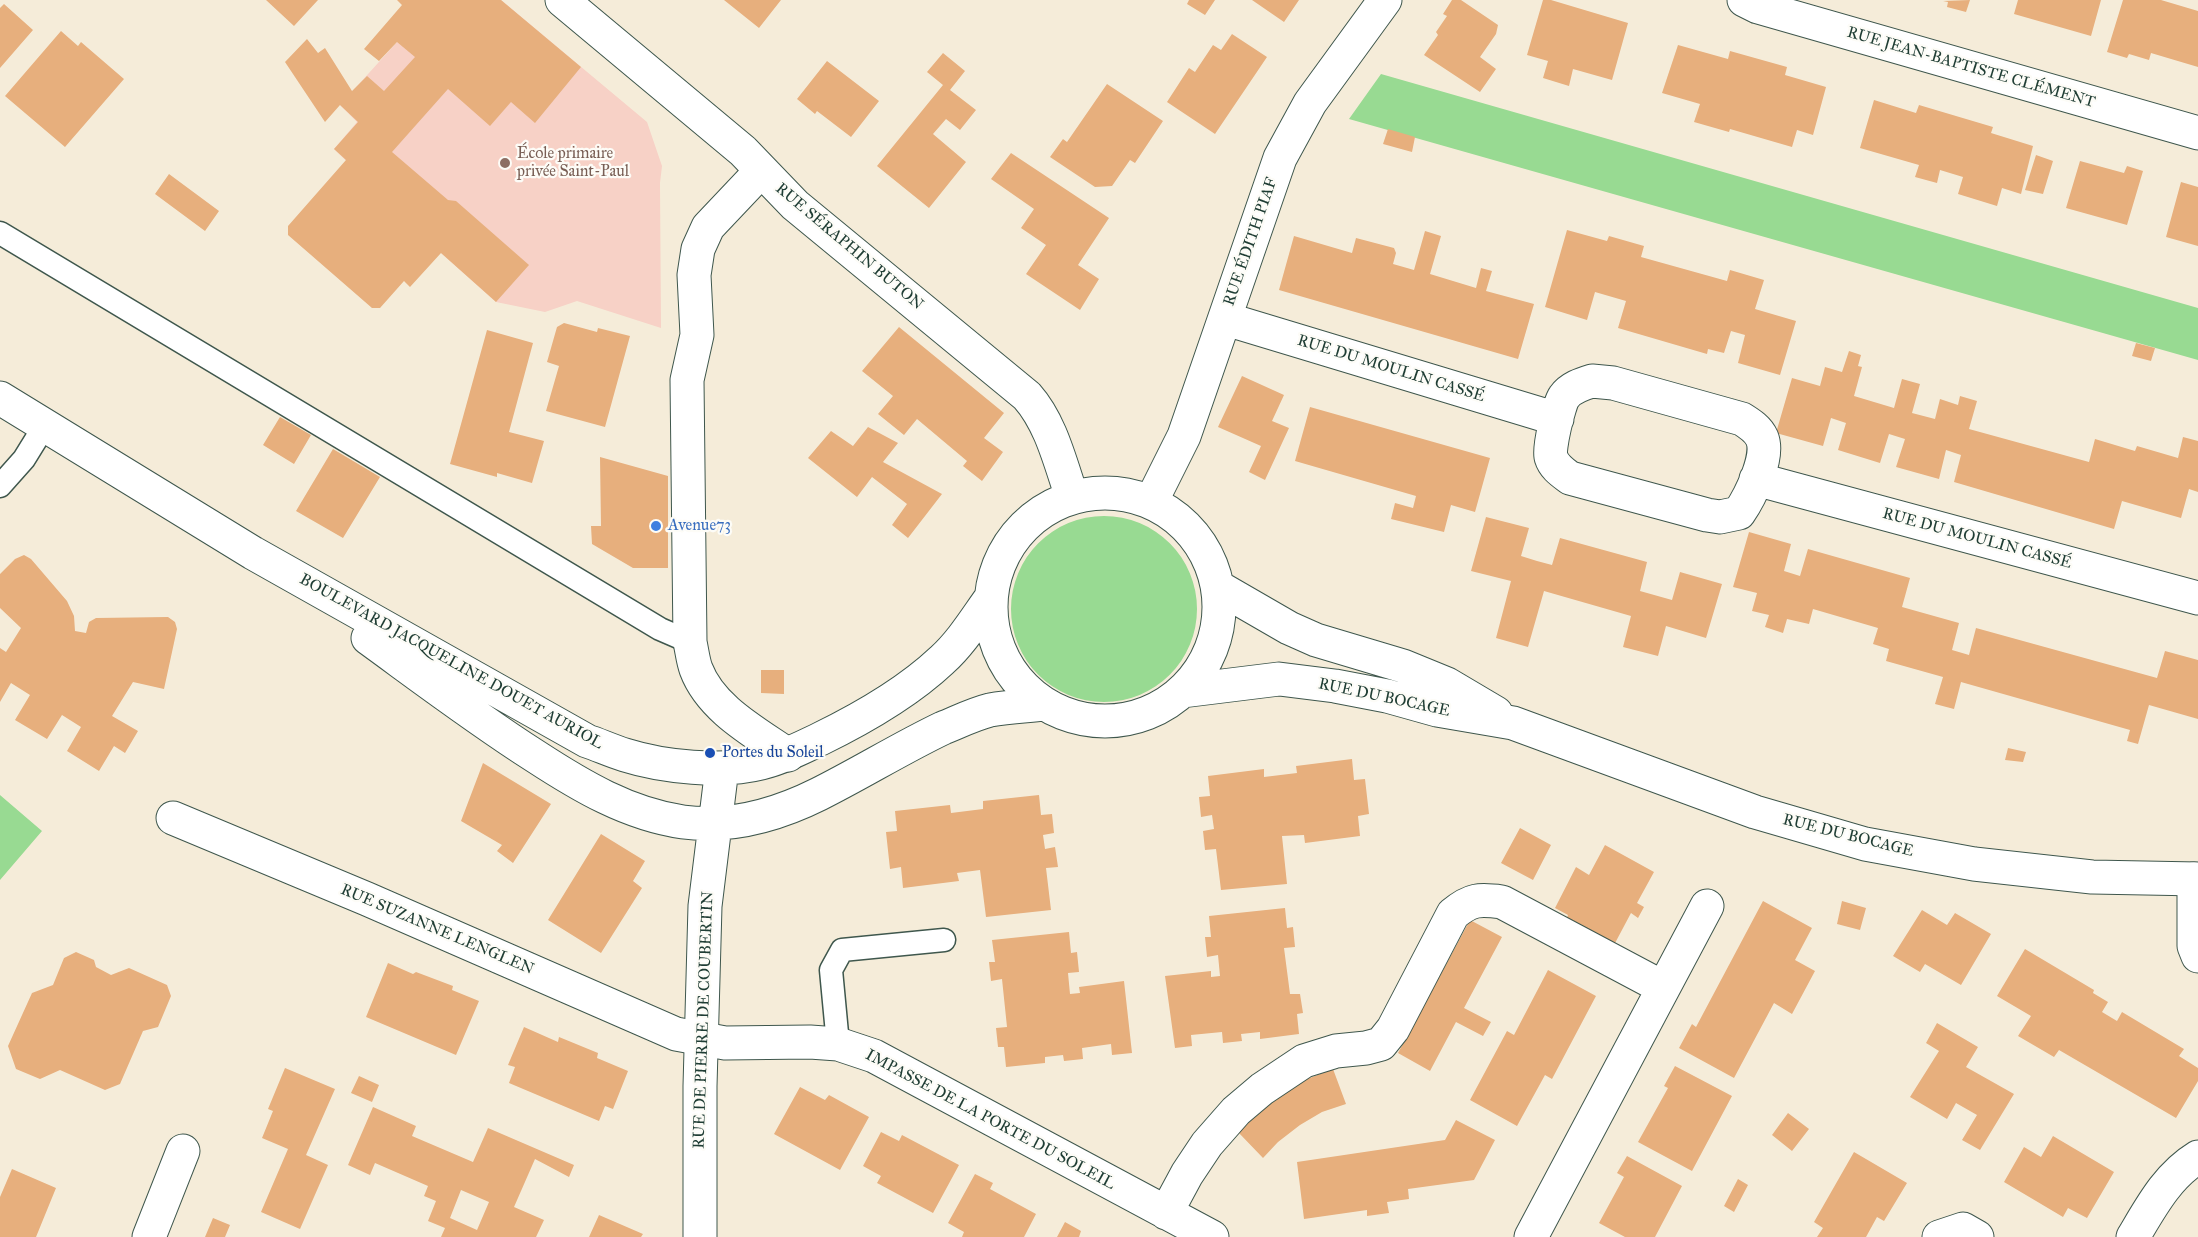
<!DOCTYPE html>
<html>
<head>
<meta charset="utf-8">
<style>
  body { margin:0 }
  canvas { display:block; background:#f5ecd9 }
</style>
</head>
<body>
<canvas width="2198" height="1237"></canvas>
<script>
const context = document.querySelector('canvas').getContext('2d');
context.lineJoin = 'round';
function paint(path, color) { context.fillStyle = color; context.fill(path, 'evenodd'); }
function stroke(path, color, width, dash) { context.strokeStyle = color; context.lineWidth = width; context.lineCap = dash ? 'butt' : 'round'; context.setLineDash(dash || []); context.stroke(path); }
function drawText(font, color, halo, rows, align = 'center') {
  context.font = font + ' "IM FELL Great Primer",serif'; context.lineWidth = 4.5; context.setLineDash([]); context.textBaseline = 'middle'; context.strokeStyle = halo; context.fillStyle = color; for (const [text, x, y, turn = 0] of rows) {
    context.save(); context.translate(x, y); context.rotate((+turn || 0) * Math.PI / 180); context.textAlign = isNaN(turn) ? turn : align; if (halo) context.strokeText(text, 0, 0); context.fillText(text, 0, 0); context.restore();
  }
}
paint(new Path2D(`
  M501,0L647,122L662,166L660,183L661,328L577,301L545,312L496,302L441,253L334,149L357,122L340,105L397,42Z`), '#f7d1c6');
paint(new Path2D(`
  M1381,74L2198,308V360L1349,119Z
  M1011 609a93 93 0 1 1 186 0a93 93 0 1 1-186 0Z
  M0,795L42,831L0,880Z`), '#98da92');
paint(new Path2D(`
  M266,0H318L294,26Z
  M397,0H501L581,67L535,123L511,102L490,126L448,89L392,152L448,200L456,201L529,265L496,302L441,253L410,287L404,281L380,308H372L288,235V226L346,160L334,149L358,122L340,105L325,122L285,62L307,39L318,53L325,48L352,91L367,76L384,91L415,57L397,42L379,61L364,49L402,5Z
  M724,0H781L759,28Z
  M1189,0H1215L1205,15L1187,4Z
  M1252,0H1299L1284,22Z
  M1452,0H1461L1498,25L1496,34L1480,57L1496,69L1480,92L1424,55L1438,35L1436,32L1447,16L1443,14Z
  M1543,0H1551L1628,23L1612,80L1573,69L1569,86L1543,78L1548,61L1527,55Z
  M1970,0L1966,12L1947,7L1948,2L1943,1Z
  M2018,0H2101L2091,36L2014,14Z
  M2123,0H2161L2198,11V67L2151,53L2149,60L2129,54L2127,58L2107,52Z
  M4,4L33,30L0,68V8Z
  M61,31L78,46L81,42L124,79L65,147L5,96Z
  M1232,34L1267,57L1215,134L1167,102L1189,68L1195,72L1213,45L1221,50Z
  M1678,45L1728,59L1730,51L1787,67L1785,75L1826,87L1813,135L1797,130L1792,147L1730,129L1729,132L1694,122L1700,104L1662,93Z
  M943,53L965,71L950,90L976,110L960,130L946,119L933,134L966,162L929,208L877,166L943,85L927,72Z
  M827,61L879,101L851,137L817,111L815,114L797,99Z
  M1107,84L1163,121L1135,163L1130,160L1112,186L1095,187L1050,157L1063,139L1067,142Z
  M1874,100L1916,113L1919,105L1993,127L1991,133L2033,146L2021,194L2002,188L1997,206L1958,194L1963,177L1940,170L1937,183L1915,177L1919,165L1860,148Z
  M1388,129L1415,137L1412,152L1383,144Z
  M1011,153L1109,218L1078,265L1099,279L1080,310L1026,274L1046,245L1021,228L1034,209L991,179Z
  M2036,155L2053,161L2043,194L2025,190Z
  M2080,161L2124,173L2127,166L2143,171L2127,225L2066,208Z
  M169,174L219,211L205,231L155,194Z
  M2181,182L2198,187V246L2166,237Z
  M1567,230L1607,241L1609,236L1644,246L1641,257L1727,281L1730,270L1764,280L1755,309L1796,321L1780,375L1738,363L1745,335L1731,331L1724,353L1708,349L1707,354L1618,328L1626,301L1595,292L1587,320L1545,307Z
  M1425,231L1441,236L1430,274L1476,288L1481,268L1492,271L1486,291L1534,304L1518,359L1279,290L1294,236L1352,253L1356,238L1394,248L1396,253L1393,264L1414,270Z
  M564,323L597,332L598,328L630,336L605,427L546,411L559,366L547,362L557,327Z
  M899,327L1004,413L984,438L1003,452L982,481L963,466L967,461L917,419L904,435L878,414L893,396L862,371Z
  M487,330L533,343L509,432L544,441L532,483L497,473V477L450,464Z
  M2136,343L2155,348L2151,361L2132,356Z
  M1849,351L1861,355L1858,366L1862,367L1854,396L1894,408L1902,379L1920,384L1912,413L1935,419L1940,399L1958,405L1960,396L1977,401L1969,429L2089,462L2095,439L2135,451L2137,446L2178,458L2183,437L2198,441V492L2189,489L2181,518L2122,501L2114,529L1954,482L1961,455L1946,450L1939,479L1896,467L1905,439L1889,434L1880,463L1838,450L1846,423L1831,418L1823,446L1776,433L1792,378L1820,386L1825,367L1842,372Z
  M1242,376L1284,395L1272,421L1289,428L1265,480L1249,472L1261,446L1218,427Z
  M1310,407L1490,458L1475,512L1451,505L1444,532L1391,519L1395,503L1413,508L1416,496L1295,461Z
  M280,417L311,435L294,464L263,445Z
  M868,427L898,443L883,462L942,494L908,538L892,525L907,504L872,477L857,497L808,458L831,431L853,446Z
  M333,449L380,477L343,538L296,511Z
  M600,457L668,476V568H633L592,544L591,526H601Z
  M1486,517L1529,528L1521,556L1537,561L1552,565L1560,538L1647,562L1640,591L1672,600L1680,572L1722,584L1706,638L1666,626L1658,656L1623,647L1631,616L1544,591L1528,647L1496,638L1511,581L1471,571Z
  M1749,532L1791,544L1784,571L1800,576L1808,549L1910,578L1902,607L1959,623L1952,650L1969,655L1976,628L2157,678L2165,651L2198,660V719L2149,705L2138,744L2127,741L2130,730L1961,682L1954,709L1935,704L1943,677L1886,661L1889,649L1873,644L1878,628L1813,609L1809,624L1787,619L1783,633L1765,627L1769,615L1752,611L1757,593L1733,587Z
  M24,555L31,559L67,601L74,616L75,631L86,633L89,622L96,618L168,617L175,622L177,629L164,689L133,682L112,716L138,731L125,753L114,746L99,771L67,751L81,727L62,715L47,739L15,720L30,695L11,683L0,702V648L6,652L21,628L0,608V574L15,559Z
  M761,670H784V694L761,693Z
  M2008,748L2026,752L2023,762L2005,760Z
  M1352,759L1354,780L1365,779L1369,814L1358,816L1360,836L1305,843L1304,835L1282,836L1287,884L1221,890L1216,849L1205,850L1203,831L1214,829L1212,815L1201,817L1199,797L1210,796L1208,776L1264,769V777L1297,773L1296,766Z
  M483,763L551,804L513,863L497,851L502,845L461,821Z
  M1039,795L1041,815L1052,814L1054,833L1043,835L1045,849L1055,847L1058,867L1046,868L1051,910L986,917L980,870L957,873L959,881L903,888L901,867L890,869L886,832L897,831L895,811L950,805L951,813L983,809V801Z
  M1520,828L1551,845L1533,880L1501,863Z
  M601,834L645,861L633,881L642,888L601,953L548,920Z
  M1605,845L1654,872L1637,903L1644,907L1638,918L1631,913L1614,945L1566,920L1568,915L1555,908L1576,867L1589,875Z
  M1763,901L1812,928L1795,960L1815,971L1792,1014L1774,1003L1734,1078L1679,1048L1692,1024L1696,1027Z
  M1842,901L1866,908L1860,930L1837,924Z
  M1285,908L1287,928L1293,927L1295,947L1284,948L1290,994H1300L1303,1013L1297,1014L1299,1034L1260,1039V1032L1241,1034L1242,1041L1223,1043L1222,1032L1191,1035L1192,1046L1175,1048L1165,976L1211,971V977L1220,976L1218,955L1207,957L1205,937H1211L1209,916Z
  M1922,910L1947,925L1955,913L1991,934L1961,985L1925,964L1920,972L1893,956Z
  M1470,920L1502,937L1464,1008L1491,1022L1483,1036L1456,1022L1430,1071L1398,1053Z
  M1069,932L1071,953L1077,952L1079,972L1068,973L1070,994L1080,993L1079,987L1124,981L1132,1053L1112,1055L1111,1044L1082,1048L1083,1059L1064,1061L1063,1055L1045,1057V1063L1006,1067L1004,1047H998L996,1028L1007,1027L1002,979L991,981L989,962H995L992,940Z
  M2025,949L2094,990L2093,993L2108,1002L2102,1012L2117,1021L2122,1012L2184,1049L2179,1056L2198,1068V1081L2176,1118L2059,1050L2054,1057L2018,1036L2031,1016L1997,996Z
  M76,952L94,960L96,967L111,975L129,968L167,985L171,996L158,1027L143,1031L120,1084L105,1090L60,1070L40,1079L16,1069L8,1046L32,993L53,985L64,958Z
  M388,963L413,974L416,972L453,986L452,990L479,1001L456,1055L366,1017Z
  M1548,970L1596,996L1552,1079L1545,1075L1517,1126L1470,1100L1507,1031L1514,1035Z
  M1937,1023L1978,1047L1966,1067L2014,1094L1980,1150L1962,1140L1977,1115L1956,1103L1947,1119L1910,1097L1939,1051L1926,1043Z
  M524,1027L558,1042L559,1037L598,1053L597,1058L628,1071L613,1109L605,1106L599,1121L509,1083L515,1067L508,1065Z
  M1675,1066L1732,1096L1692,1171L1638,1142L1668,1088L1664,1086Z
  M285,1068L335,1089L306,1155L328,1165L300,1229L261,1212L288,1149L262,1138L273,1111L268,1109Z
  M1333,1069L1346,1104L1322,1112L1300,1125L1278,1142L1263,1158L1238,1132L1264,1105L1297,1083Z
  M359,1076L379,1085L372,1102L351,1093Z
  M800,1087L825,1100L829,1095L869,1117L840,1170L774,1134Z
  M373,1107L416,1126L412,1136L473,1162L488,1128L574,1165L569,1177L535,1159L514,1207L544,1220L536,1237H441L445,1228L428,1221L436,1201L424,1196L428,1186L375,1163L370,1175L348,1165ZM461,1190L489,1202L477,1230L450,1218Z
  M1788,1113L1809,1129L1792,1151L1772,1135Z
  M1456,1120L1495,1140L1474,1180L1408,1189L1409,1199L1387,1202L1389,1213L1367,1216V1210L1304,1219L1297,1162L1445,1140Z
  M881,1132L899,1141L902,1135L959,1165L933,1213L877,1183L881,1176L863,1166Z
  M2053,1136L2114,1172L2087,1218L2068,1208L2063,1217L2004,1182L2024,1147L2041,1157Z
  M1854,1152L1907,1183L1884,1221L1877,1217L1866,1237H1817L1823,1228L1814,1222Z
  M1627,1156L1682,1186L1655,1237H1625L1599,1223L1624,1177L1617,1173Z
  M12,1169L56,1188L36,1237H0V1197Z
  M975,1174L993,1183L990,1189L1036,1214L1024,1237H962L964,1232L948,1223Z
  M1738,1179L1748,1185L1734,1212L1724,1206Z
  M599,1215L643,1234L641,1237H589Z
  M213,1218L230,1225L225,1237H205Z
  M1065,1222L1081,1231L1079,1237H1057Z`), '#e7af7d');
const lane = new Path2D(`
  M0,233L660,629L690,642
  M0,486L24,459L45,425
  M838,1044L831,970L842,950L944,940`);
const street = new Path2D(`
  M1744,0L1758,7L2198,133
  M761,171L708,227L698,249L694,275L697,335L687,380L690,642C692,651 693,661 696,669C711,709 755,732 788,755
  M1226,319L1557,419
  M1592,381L1613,383L1742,419C1750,424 1758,429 1762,438C1770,457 1750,497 1739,513L1720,517L1707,515L1570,478C1562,472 1554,467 1551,457C1548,450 1559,404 1564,397C1570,388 1582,384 1592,381Z
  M1756,479L2198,598
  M1151,502L1184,436L1280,158L1310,103L1385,0
  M173,818L367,899L676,1034L725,1043L810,1042L838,1044L874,1056L1212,1237
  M2194,879V946L2198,956
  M1166,1213L1187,1174L1207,1144L1236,1111L1262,1089L1304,1061L1336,1051L1366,1048L1381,1044L1393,1029L1453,914C1471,899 1479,899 1502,902L1662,987
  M149,1237L183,1151
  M1531,1237L1707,906
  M1939,1237L1963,1229L1977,1237
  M2133,1237C2151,1207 2167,1176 2198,1157`);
const secondary = new Path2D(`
  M562,0L743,151L795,205L1027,396C1051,423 1060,462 1072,497
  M0,398L253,553L587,741C599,745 612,751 625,755C663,767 722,773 761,763C782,758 801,748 820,739C863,718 907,693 942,660C961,643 975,620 990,599
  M991 607a114 114 0 1 1 228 0a114 114 0 1 1-228 0Z
  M1218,587L1289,628L1316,640L1403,666L1447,684L1496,713
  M368,638C423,678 477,719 535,756C581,786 628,814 683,822C730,828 777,815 819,794C861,773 901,748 943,728C958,722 974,714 990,710C1008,707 1026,706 1044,704
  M1182,691L1279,679L1335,686L1387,696L1437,710L1513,723L1755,812L1865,844L1974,864L2092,877L2198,879
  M700,1237V1086L705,906L722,768`);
stroke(lane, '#3f574d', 25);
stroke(street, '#3f574d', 35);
stroke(secondary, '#3f574d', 35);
stroke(lane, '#fff', 22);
stroke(street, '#fff', 33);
stroke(secondary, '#fff', 33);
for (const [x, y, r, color] of [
  [505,163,6,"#8d6e63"],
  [656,526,6,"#3f7fe0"],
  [710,753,6,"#1a4fb4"]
]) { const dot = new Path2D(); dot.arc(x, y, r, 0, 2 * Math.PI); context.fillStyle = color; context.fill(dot); stroke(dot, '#fdfcf7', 2); }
drawText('16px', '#1f3d34', '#fdfcf7', [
  ["RUE JEAN-BAPTISTE CLÉMENT",1971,68,16],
  ["RUE ÉDITH PIAF",1251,242,-71],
  ["RUE SÉRAPHIN BUTON",849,247,40],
  ["RUE DU MOULIN CASSÉ",1391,369,17],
  ["RUE DU MOULIN CASSÉ",1977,539,15],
  ["BOULEVARD JACQUELINE DOUET AURIOL",451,662,29],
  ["RUE DU BOCAGE",1384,698,12],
  ["RUE DU BOCAGE",1848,836,14],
  ["RUE SUZANNE LENGLEN",437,930,23],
  ["RUE DE PIERRE DE COUBERTIN",704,1020,-88],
  ["IMPASSE DE LA PORTE DU SOLEIL",990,1120,28]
]);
drawText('16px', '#785e54', '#fdfcf7', [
  ["École primaire",517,154],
  ["privée Saint-Paul",517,172]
], 'left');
drawText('16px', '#366cbe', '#fdfcf7', [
  ["Avenue73",668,526]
], 'left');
drawText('16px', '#164399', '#fdfcf7', [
  ["Portes du Soleil",722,753]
], 'left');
</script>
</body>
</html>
